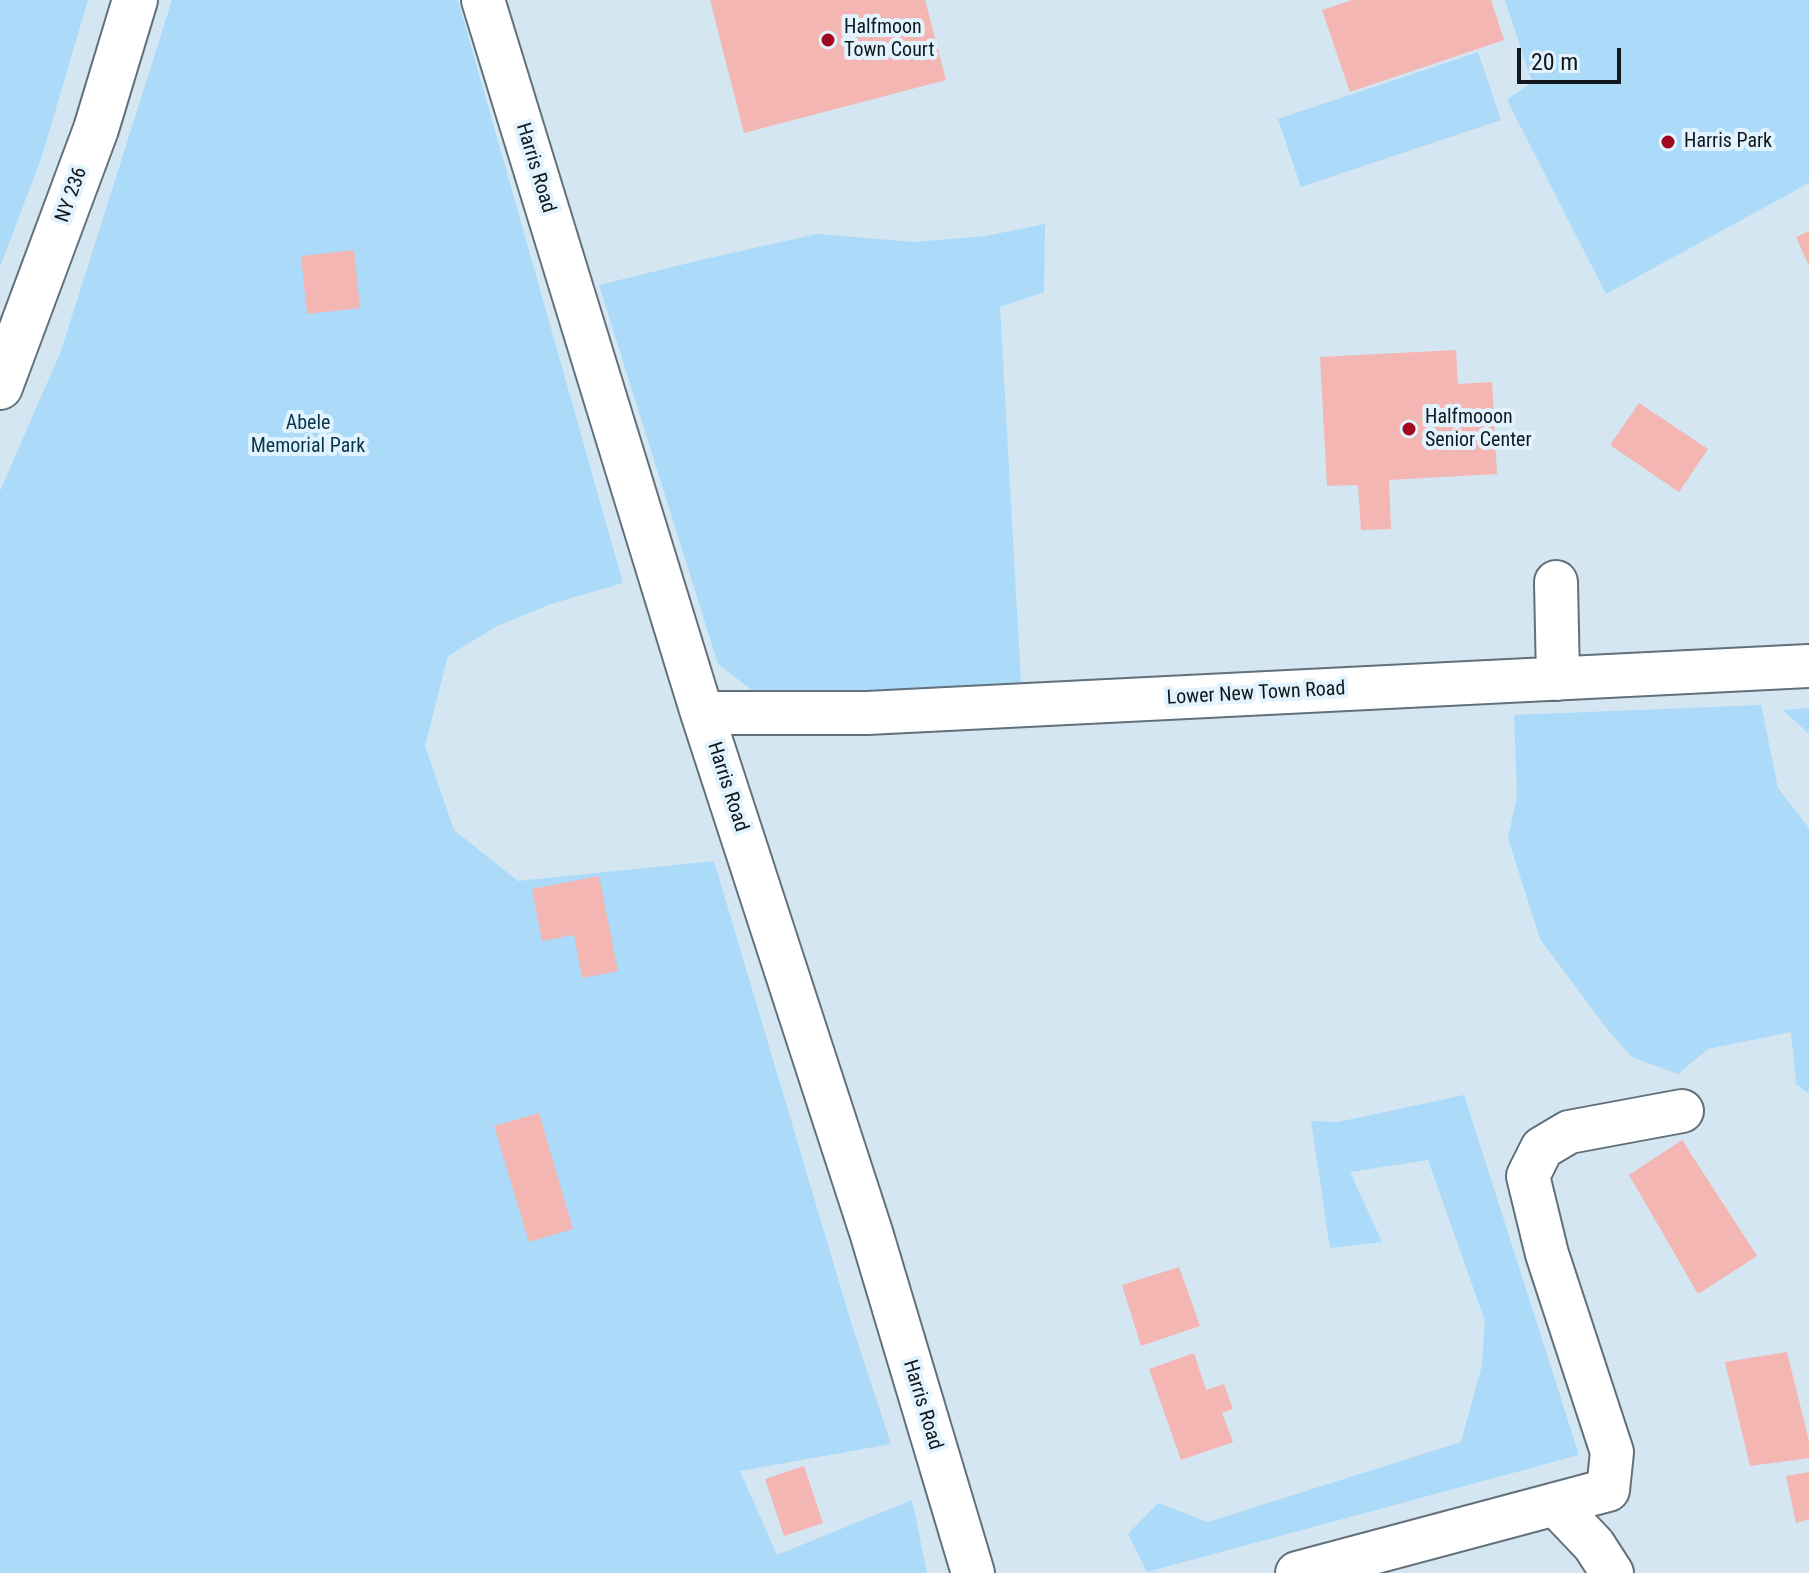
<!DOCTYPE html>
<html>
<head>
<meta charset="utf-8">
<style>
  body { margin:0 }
  #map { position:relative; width:1809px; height:1573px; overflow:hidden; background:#d4e6f1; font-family:"Roboto Condensed",sans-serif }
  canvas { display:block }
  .scale { position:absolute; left:1517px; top:48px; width:104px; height:36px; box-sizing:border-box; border:4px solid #12181b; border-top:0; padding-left:10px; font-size:24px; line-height:28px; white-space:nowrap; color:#12181b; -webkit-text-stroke:6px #e1f3fe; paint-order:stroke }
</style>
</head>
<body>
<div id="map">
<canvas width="1809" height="1573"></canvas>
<div class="scale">20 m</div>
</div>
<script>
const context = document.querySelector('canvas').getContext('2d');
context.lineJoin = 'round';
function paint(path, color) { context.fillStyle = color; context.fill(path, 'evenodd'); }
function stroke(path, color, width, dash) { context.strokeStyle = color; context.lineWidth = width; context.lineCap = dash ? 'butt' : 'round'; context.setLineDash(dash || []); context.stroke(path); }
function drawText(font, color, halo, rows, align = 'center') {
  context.font = font + ' "Roboto Condensed",sans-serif'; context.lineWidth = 8; context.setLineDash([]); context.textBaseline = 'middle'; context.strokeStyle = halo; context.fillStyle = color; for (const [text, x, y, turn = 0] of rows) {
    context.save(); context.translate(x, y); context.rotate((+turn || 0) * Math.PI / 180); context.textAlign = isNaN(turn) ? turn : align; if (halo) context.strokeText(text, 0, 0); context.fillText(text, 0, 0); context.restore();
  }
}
paint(new Path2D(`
  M0,0H88L41,159L0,267Z
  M172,0H458L623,583L551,604L497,626L448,656L425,746L454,830L518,881L714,861L850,1319L891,1444L740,1471L777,1555L912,1500L927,1573H0V491L61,351Z
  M1505,0H1809V183L1606,294L1507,100L1532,82Z
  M1478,52L1501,120L1301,187L1278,119Z
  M1045,224L1044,292L1000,307L1021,683L805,694L752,690L718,664L599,285L705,259L817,234L914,242L985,236Z
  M1761,705L1778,788L1809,828V1094L1796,1084L1791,1032L1708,1049L1678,1074L1632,1057L1607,1029L1540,939L1508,838L1517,796L1514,715Z
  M1809,708V734L1783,710Z
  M1464,1095L1579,1455L1147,1572L1128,1534L1158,1503L1208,1522L1461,1442L1482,1365L1485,1321L1428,1160L1350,1172L1382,1242L1330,1248L1311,1121L1338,1122Z`), '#abdbf8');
paint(new Path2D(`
  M710,0H925L946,80L744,133Z
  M1352,0H1491L1504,40L1350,92L1322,10Z
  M1809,231V266L1796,237Z
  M354,250L360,308L307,314L301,256Z
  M1456,350L1458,384L1492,382L1497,474L1389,480L1391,529L1361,530L1358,485L1327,486L1320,357Z
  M1639,403L1708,449L1679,492L1610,445Z
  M599,876L618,971L582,978L574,935L542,941L532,889Z
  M539,1113L573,1229L529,1242L494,1126Z
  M1682,1140L1757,1256L1698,1294L1629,1175Z
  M1179,1267L1200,1326L1141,1346L1122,1285Z
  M1787,1352L1809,1441V1458L1750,1466L1725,1362Z
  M1194,1353L1206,1390L1224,1384L1233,1409L1222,1413L1233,1442L1181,1460L1149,1369Z
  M804,1466L823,1523L784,1536L765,1479Z
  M1809,1472V1519L1796,1523L1786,1476Z`), '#f3b6b2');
const minor = new Path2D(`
  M483,0L702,713L871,1232L973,1573
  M1556,582L1558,679
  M702,713H867L1809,666
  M1555,1504L1594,1545L1612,1573
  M1297,1573L1608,1490L1612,1452L1547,1254L1528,1176L1542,1148L1569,1132L1682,1111`);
const major = new Path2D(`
  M0,387L96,129L135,0`);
stroke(minor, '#61707a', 46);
stroke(major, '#61707a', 48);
stroke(minor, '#fff', 42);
stroke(major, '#fff', 44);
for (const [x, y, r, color] of [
  [828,40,8,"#a3071f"],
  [1668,142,8,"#a3071f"],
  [1409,429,8,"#a3071f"]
]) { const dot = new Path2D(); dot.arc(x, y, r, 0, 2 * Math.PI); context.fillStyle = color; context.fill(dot); stroke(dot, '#e1f3fe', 3); }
drawText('20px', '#12181b', '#e1f3fe', [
  ["Halfmoon",844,28],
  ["Town Court",844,51],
  ["Harris Park",1684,142],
  ["Halfmooon",1425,418],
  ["Senior Center",1425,441]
], 'left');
drawText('20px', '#12181b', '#e1f3fe', [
  ["Harris Road",535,168,73],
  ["NY 236",72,195,-70],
  ["Lower New Town Road",1256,694,-3],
  ["Harris Road",727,787,72],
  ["Harris Road",922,1405,73]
]);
drawText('20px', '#09354b', '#e1f3fe', [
  ["Abele",308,424],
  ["Memorial Park",308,447]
]);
</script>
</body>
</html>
